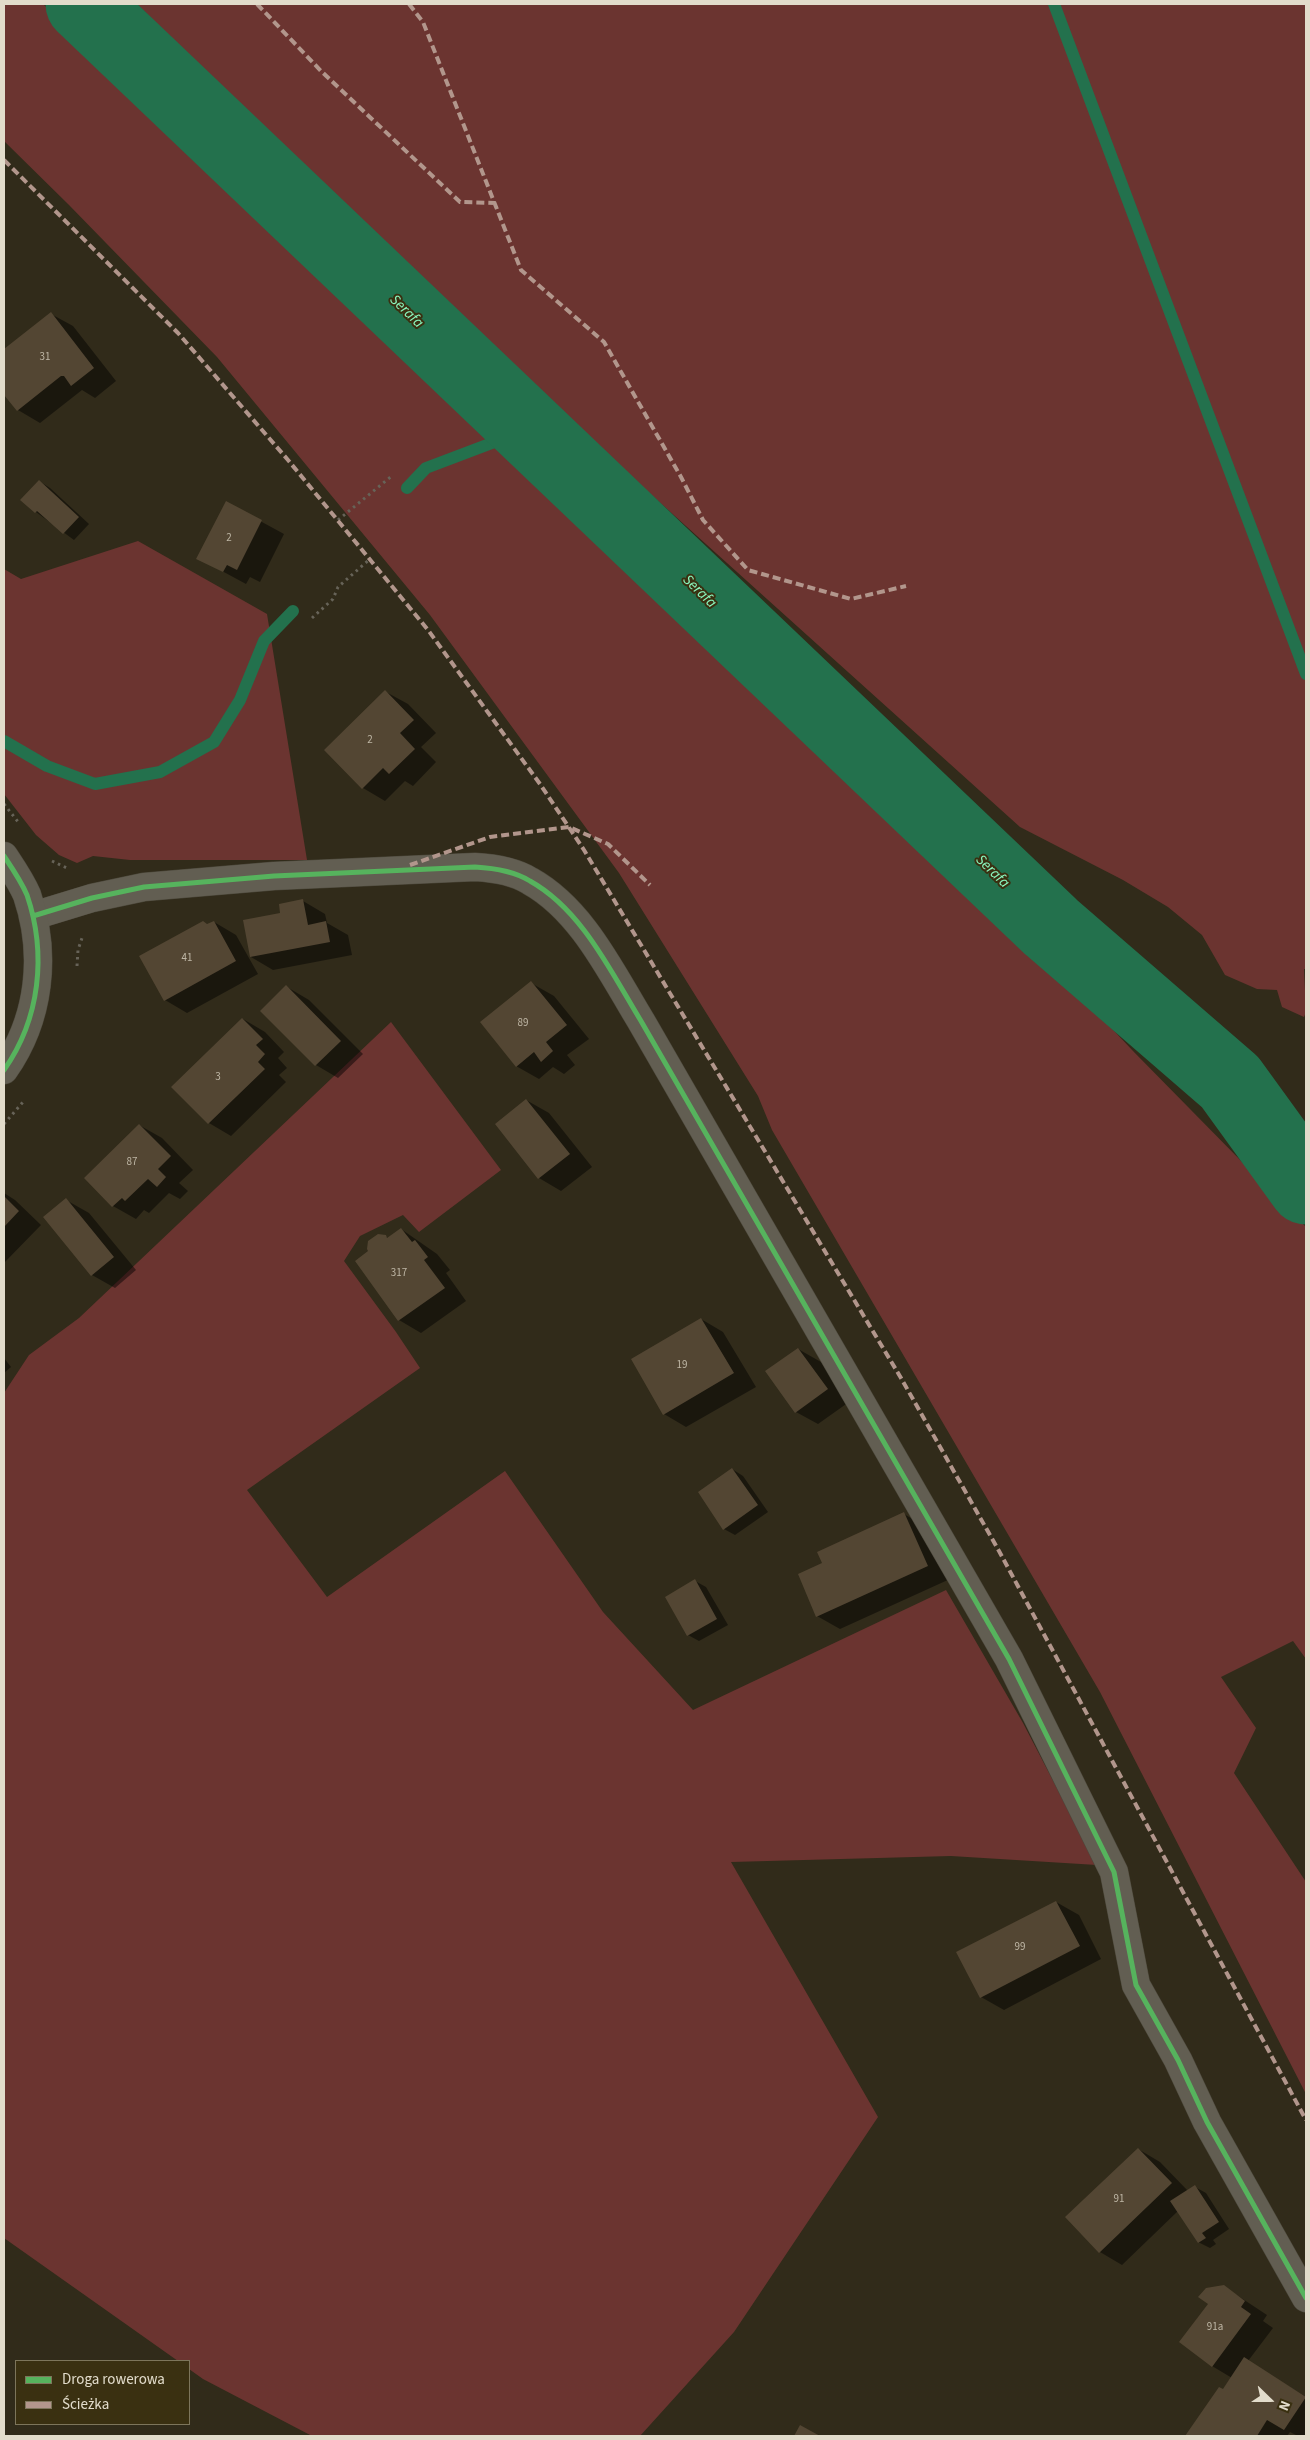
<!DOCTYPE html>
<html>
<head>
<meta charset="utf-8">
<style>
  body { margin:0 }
  #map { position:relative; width:1310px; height:2440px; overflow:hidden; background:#312b1a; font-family:"Source Sans 3",sans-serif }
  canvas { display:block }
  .frame { position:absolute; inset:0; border:5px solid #e2dccb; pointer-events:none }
  .legend { position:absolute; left:15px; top:2360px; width:175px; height:65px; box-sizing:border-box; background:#3a3011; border:1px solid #7d755b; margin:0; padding:6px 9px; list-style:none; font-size:15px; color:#e2dccb }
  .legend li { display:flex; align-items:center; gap:10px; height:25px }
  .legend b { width:25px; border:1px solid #7d755b }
  .north { position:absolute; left:1245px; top:2375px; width:50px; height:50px; -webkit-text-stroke:4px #3a3011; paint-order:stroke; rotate:112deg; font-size:14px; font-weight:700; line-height:20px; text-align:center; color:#e2dccb }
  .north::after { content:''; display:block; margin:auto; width:18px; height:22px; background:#e2dccb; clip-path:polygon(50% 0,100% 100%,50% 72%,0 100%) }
</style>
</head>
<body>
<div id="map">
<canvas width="1310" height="2440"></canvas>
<div class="frame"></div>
<ul class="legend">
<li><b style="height:6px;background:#56b35d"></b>Droga rowerowa</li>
<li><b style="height:6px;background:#b2968c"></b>Ścieżka</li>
</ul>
<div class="north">N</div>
</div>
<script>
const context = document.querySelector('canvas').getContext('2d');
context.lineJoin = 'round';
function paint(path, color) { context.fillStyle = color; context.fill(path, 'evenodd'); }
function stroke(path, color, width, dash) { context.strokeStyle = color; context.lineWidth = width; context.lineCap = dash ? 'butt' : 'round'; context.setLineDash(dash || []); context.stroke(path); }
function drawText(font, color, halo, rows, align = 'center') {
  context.font = font + ' "Source Sans 3",sans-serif'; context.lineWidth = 4; context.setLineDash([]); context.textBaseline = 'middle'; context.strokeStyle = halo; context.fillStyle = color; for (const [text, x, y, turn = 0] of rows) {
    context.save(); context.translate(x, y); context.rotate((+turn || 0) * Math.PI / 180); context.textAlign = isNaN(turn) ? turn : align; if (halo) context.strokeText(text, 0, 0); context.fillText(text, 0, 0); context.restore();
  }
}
paint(new Path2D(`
  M4,4H43L478,420L1012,922L1133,1051L1306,1227V1659L1293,1641L1221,1677L1256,1728L1234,1773L1306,1882V2094L1100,1692L772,1130L758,1096L619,873L430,615L217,357L69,205L4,141Z
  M137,4H1306V969H1304L1306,1012L1304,1017L1282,1007L1277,990L1257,989L1225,975L1202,935L1168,907L1123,880L1020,827L525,381L382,246Z
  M138,541L267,614L307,860H130L93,856L77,863L59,855L36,835L4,794V569L21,579Z
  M391,1022L501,1170L419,1232L403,1215L360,1236L344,1261L396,1332L420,1368L247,1490L327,1597L505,1471L603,1612L693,1710L946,1590L1023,1723L1097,1865L951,1856L731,1862L878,2117L734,2332L640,2436H312L203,2379L189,2369V2361H178L4,2238V1393L29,1355L79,1318Z`), '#6b3430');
paint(new Path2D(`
  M51,314L73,326L116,381L95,398L82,390L40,423L18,410L4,393V351Z
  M39,481L50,488L89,524L74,540L36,512Z
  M227,503L284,534L260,582L250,577L246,584L198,558Z
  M386,692L408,704L436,733L421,747L436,762L413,786L405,781L385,801L363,788L325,750Z
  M303,901L325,914L327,923L348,935L352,955L273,970L251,957L282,914Z
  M214,922L236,935L258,974L187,1013L165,1000L208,925Z
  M531,983L554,996L589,1039L567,1055L575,1065L564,1074L553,1067L539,1079L516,1066Z
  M287,987L309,1000L363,1054L338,1078L316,1065L262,1011Z
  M243,1019L265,1032L284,1052L278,1058L287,1068L279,1075L286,1082L231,1136L209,1123Z
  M526,1100L549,1113L592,1167L561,1191L539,1178Z
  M139,1125L162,1138L193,1170L179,1183L188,1191L180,1199L169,1193L149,1213L144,1210L136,1219L113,1206Z
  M4,1193L15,1200L41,1225L4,1263Z
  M66,1200L89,1213L136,1270L115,1288L92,1275Z
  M401,1229L437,1254L450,1270L446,1273L466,1301L421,1333L399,1320L370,1252L385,1237L388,1238Z
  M701,1319L723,1332L756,1387L686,1427L664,1414Z
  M798,1349L821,1362L849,1402L818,1424L796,1412Z
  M4,1358L11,1367L4,1373Z
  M732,1469L743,1476L768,1512L735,1535L724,1529Z
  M904,1514L926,1527L950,1579L840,1629L817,1616L823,1564Z
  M695,1581L706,1587L728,1625L699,1641L688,1635Z
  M1056,1902L1079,1915L1101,1959L1004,2010L981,1997Z
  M1138,2149L1160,2162L1188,2191L1195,2187L1206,2193L1229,2229L1213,2240L1216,2244L1210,2248L1198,2242L1178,2211L1122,2265L1100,2252Z
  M1223,2286L1267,2315L1263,2321L1273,2328L1248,2361L1306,2397V2436H1298L1290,2432L1287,2436H1187L1219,2388L1224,2391L1232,2378L1212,2366Z`), '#0007');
stroke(new Path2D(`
  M1054,4L1306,674
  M407,488L426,468L529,429
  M4,741L47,766L95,784L160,772L214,742L240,700L264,641L293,611`), '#23714d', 12);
stroke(new Path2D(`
  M83,4L1051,927L1230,1082L1306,1187`), '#23714d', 75);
paint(new Path2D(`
  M51,312L94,368L71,386L64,376H61L17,411L4,395V349Z
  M39,480L79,517L63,534L37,511L35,513L20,500Z
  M226,501L262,520L237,570L227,565L223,572L196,559Z
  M385,690L414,720L400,733L415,749L389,774L383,768L362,789L324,750Z
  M303,899L308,925L326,921L330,942L250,957L243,920L280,913L279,904Z
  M203,921L207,924L214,921L236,961L164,1001L139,956Z
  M531,981L567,1025L546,1042L553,1051L541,1062L534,1052L516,1067L480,1022Z
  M286,985L341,1041L315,1066L260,1011Z
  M242,1018L263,1039L256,1045L265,1054L258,1062L265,1069L208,1124L171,1087Z
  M526,1099L570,1154L538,1179L495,1124Z
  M139,1124L171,1156L158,1169L166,1177L157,1187L148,1179L125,1201L122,1198L112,1207L84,1178Z
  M4,1196L19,1211L4,1227Z
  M66,1198L114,1257L91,1276L43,1217Z
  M401,1228L412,1242L415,1240L428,1257L424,1260L445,1288L398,1321L355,1261L368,1251L367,1249L368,1241L378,1234L386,1235L387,1238Z
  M701,1318L734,1373L663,1415L631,1359Z
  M798,1348L828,1389L795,1413L765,1371Z
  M732,1468L758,1505L723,1530L698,1492Z
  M904,1512L928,1566L816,1617L798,1574L822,1563L817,1552Z
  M695,1579L717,1619L687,1636L665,1597Z
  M1056,1901L1080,1946L980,1998L956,1952Z
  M1138,2148L1172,2183L1099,2253L1065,2217Z
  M1195,2185L1219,2222L1202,2233L1206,2238L1198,2243L1170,2201Z
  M1224,2285L1245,2301L1241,2307L1251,2314L1212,2367L1179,2342L1208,2304L1198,2297L1206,2288Z
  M1244,2357L1306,2397L1284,2430L1267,2420L1257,2436H1185L1219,2387L1223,2389Z
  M800,2425L820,2436H794Z`), '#534633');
const minor = new Path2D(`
  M33,916L92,898L144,887L274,876L475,867C493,868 514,871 530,881C582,910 611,972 641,1021L1009,1659L1114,1872L1136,1985L1178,2060L1207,2122L1306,2298`);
const tertiary = new Path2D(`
  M4,856C12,868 21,881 27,895C47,954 40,1019 4,1070`);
stroke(minor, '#4c483b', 29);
stroke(tertiary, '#4c483b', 29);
stroke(new Path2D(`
  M338,520L393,475
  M312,618L333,599L338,587L370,559
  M4,804L19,823
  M52,861L67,868
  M77,966L78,950L82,938
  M4,1124L23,1102`), '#676358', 3, [2.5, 4]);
stroke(minor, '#625e52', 28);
stroke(tertiary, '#625e52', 28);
stroke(new Path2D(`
  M257,4L321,71L460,202L495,203
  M409,4L423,22L521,270L604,342L681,477L703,520L748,570L851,599L906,586
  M4,160L178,333L288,460L428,630L540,784L584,850L901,1378L999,1551L1306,2120
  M410,865L490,837L569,827L608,844L650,885`), '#b2968c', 4, [8, 4]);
stroke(new Path2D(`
  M4,856C12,868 21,881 27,895C47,954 40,1019 4,1070
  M33,916L92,898L144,887L274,876L475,867C493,868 514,871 530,881C582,910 611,972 641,1021L1009,1659L1114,1872L1136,1985L1178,2060L1207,2122L1306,2298`), '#56b35d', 5);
drawText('11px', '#beb6a5', null, [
  ["31",45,358],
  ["2",229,539],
  ["2",370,741],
  ["41",187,959],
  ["89",523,1024],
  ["3",218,1078],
  ["87",132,1163],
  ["317",399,1274],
  ["19",682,1366],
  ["99",1020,1948],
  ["91",1119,2200],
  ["91a",1215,2328]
]);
drawText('italic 15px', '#8bfac1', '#3a3011', [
  ["Serafa",406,312,44],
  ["Serafa",699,592,44],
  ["Serafa",992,872,44]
]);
</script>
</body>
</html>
